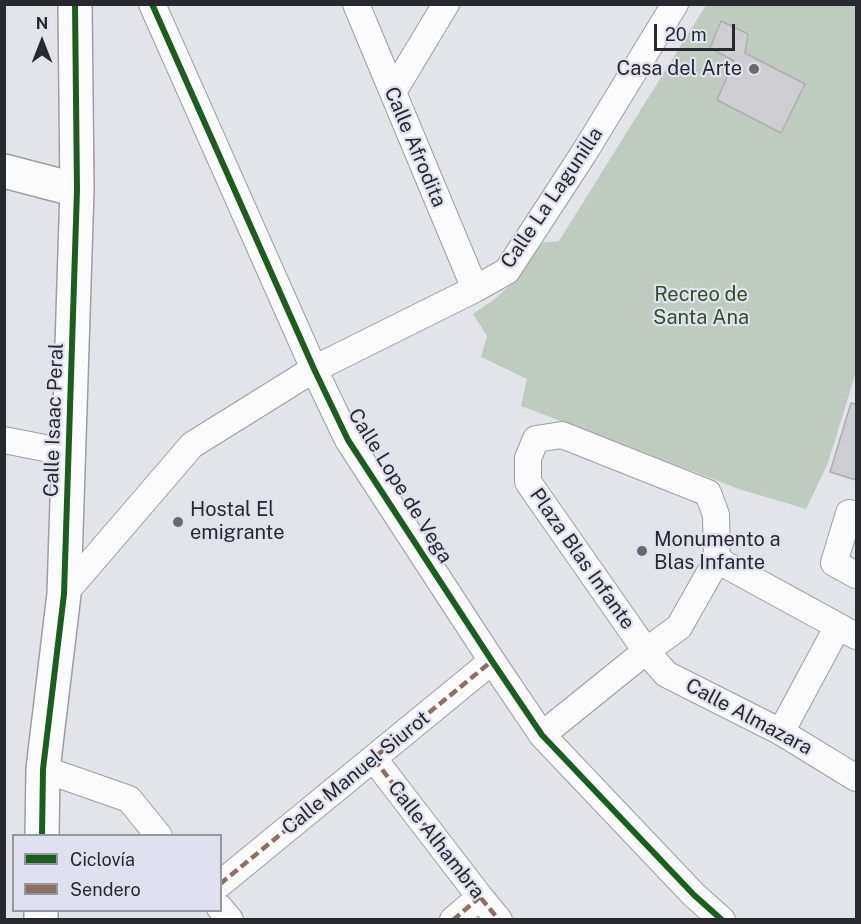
<!DOCTYPE html>
<html>
<head>
<meta charset="utf-8">
<style>
  body { margin:0 }
  #map { position:relative; width:861px; height:924px; overflow:hidden; background:#e2e4ea; font-family:"Public Sans",sans-serif }
  canvas { display:block }
  .frame { position:absolute; inset:0; border:6px solid #28292e; pointer-events:none }
  .legend { position:absolute; left:12px; top:834px; width:210px; height:78px; box-sizing:border-box; background:#dfe2ee; border:2px solid #9698a1; margin:0; padding:8px 10px; list-style:none; font-size:18px; color:#28292e }
  .legend li { display:flex; align-items:center; gap:12px; height:30px }
  .legend b { width:30px; border:2px solid #9698a1 }
  .north { position:absolute; left:12px; top:12px; width:60px; height:60px; -webkit-text-stroke:4px #dfe2ee; paint-order:stroke; rotate:0deg; font-size:16px; font-weight:700; line-height:24px; text-align:center; color:#28292e }
  .north::after { content:''; display:block; margin:auto; width:21px; height:27px; background:#28292e; clip-path:polygon(50% 0,100% 100%,50% 72%,0 100%) }
  .scale { position:absolute; left:654px; top:24px; width:81px; height:27px; box-sizing:border-box; border:3px solid #28292e; border-top:0; padding-left:8px; font-size:18px; line-height:21px; white-space:nowrap; color:#28292e; -webkit-text-stroke:4px #dfe2ee; paint-order:stroke }
</style>
</head>
<body>
<div id="map">
<canvas width="861" height="924"></canvas>
<div class="frame"></div>
<ul class="legend">
<li><b style="height:8px;background:#1b5e20"></b>Ciclovía</li>
<li><b style="height:8px;background:#8d6e63"></b>Sendero</li>
</ul>
<div class="north">N</div>
<div class="scale">20 m</div>
</div>
<script>
const context = document.querySelector('canvas').getContext('2d');
context.lineJoin = 'round';
function paint(path, color) { context.fillStyle = color; context.fill(path, 'evenodd'); }
function stroke(path, color, width, dash) { context.strokeStyle = color; context.lineWidth = width; context.lineCap = dash ? 'butt' : 'round'; context.setLineDash(dash || []); context.stroke(path); }
function drawText(font, color, halo, rows, align = 'center') {
  context.font = font + ' "Public Sans",sans-serif'; context.lineWidth = 4.5; context.setLineDash([]); context.textBaseline = 'middle'; context.strokeStyle = halo; context.fillStyle = color; for (const [text, x, y, turn = 0] of rows) {
    context.save(); context.translate(x, y); context.rotate((+turn || 0) * Math.PI / 180); context.textAlign = isNaN(turn) ? turn : align; if (halo) context.strokeText(text, 0, 0); context.fillText(text, 0, 0); context.restore();
  }
}
paint(new Path2D(`
  M706,5H856V372L828,463L806,509L739,489L521,406L527,379L481,357L487,336L473,314L495,299L518,278L538,243L559,241Z`), '#c0cbc0');
const building = new Path2D(`
  M721,21L748,34L745,53L805,84L781,133L717,100L734,61L710,48Z
  M851,403L856,404V480L830,472Z`);
paint(building, '#cecdd1');
stroke(building, '#aeadb1', 1.5);
const street = new Path2D(`
  M152,4L314,369L348,440L492,661L542,735L694,895L722,920
  M356,4L475,289
  M393,92L446,4
  M4,440L70,453
  M856,515L849,513L834,563L856,575
  M717,560L856,636
  M64,594L192,445L314,369L475,289L507,271L584,153L675,4
  M781,732L838,626
  M542,735L646,651L679,627L717,560L716,515L708,493L562,435L536,439L528,458V482L646,651L666,674L781,732L856,778
  M374,759L480,897L499,920
  M43,769L129,799L159,836
  M220,884L492,661
  M220,908L230,920
  M453,920L480,897`);
const secondary = new Path2D(`
  M4,171L77,190
  M42,836L43,769L64,594L77,190L75,4
  M41,920V910`);
stroke(street, '#9d9ea2', 28);
stroke(secondary, '#9d9ea2', 36);
stroke(street, '#fbfbfc', 26);
stroke(secondary, '#fbfbfc', 33);
stroke(new Path2D(`
  M374,759L480,897L499,920
  M220,884L492,661
  M453,920L480,897`), '#8d6e63', 4.5, [9, 4.5]);
stroke(new Path2D(`
  M152,4L314,369L348,440L492,661L542,735L694,895L722,920
  M42,836L43,769L64,594L77,190L75,4`), '#1b5e20', 6);
for (const [x, y, r, color] of [
  [754,69,6,"#696a70"],
  [178,522,6,"#696a70"],
  [642,551,6,"#696a70"]
]) { const dot = new Path2D(); dot.arc(x, y, r, 0, 2 * Math.PI); context.fillStyle = color; context.fill(dot); stroke(dot, '#dfe2ee', 2); }
drawText('20px', '#28292e', '#dfe2ee', [
  ["Casa del Arte",742,69,"right"],
  ["Hostal El",190,510],
  ["emigrante",190,533],
  ["Monumento a",654,540],
  ["Blas Infante",654,563]
], 'left');
drawText('20px', '#28292e', '#dfe2ee', [
  ["Calle Afrodita",415,147,67],
  ["Calle La Lagunilla",552,198,-56],
  ["Calle Isaac Peral",54,420,-88],
  ["Calle Lope de Vega",400,486,58],
  ["Plaza Blas Infante",582,559,55],
  ["Calle Almazara",749,717,28],
  ["Calle Manuel Siurot",356,773,-39],
  ["Calle Alhambra",436,840,52]
]);
drawText('20px', '#315122', '#dfe2ee', [
  ["Recreo de",701,295],
  ["Santa Ana",701,318]
]);
</script>
</body>
</html>
